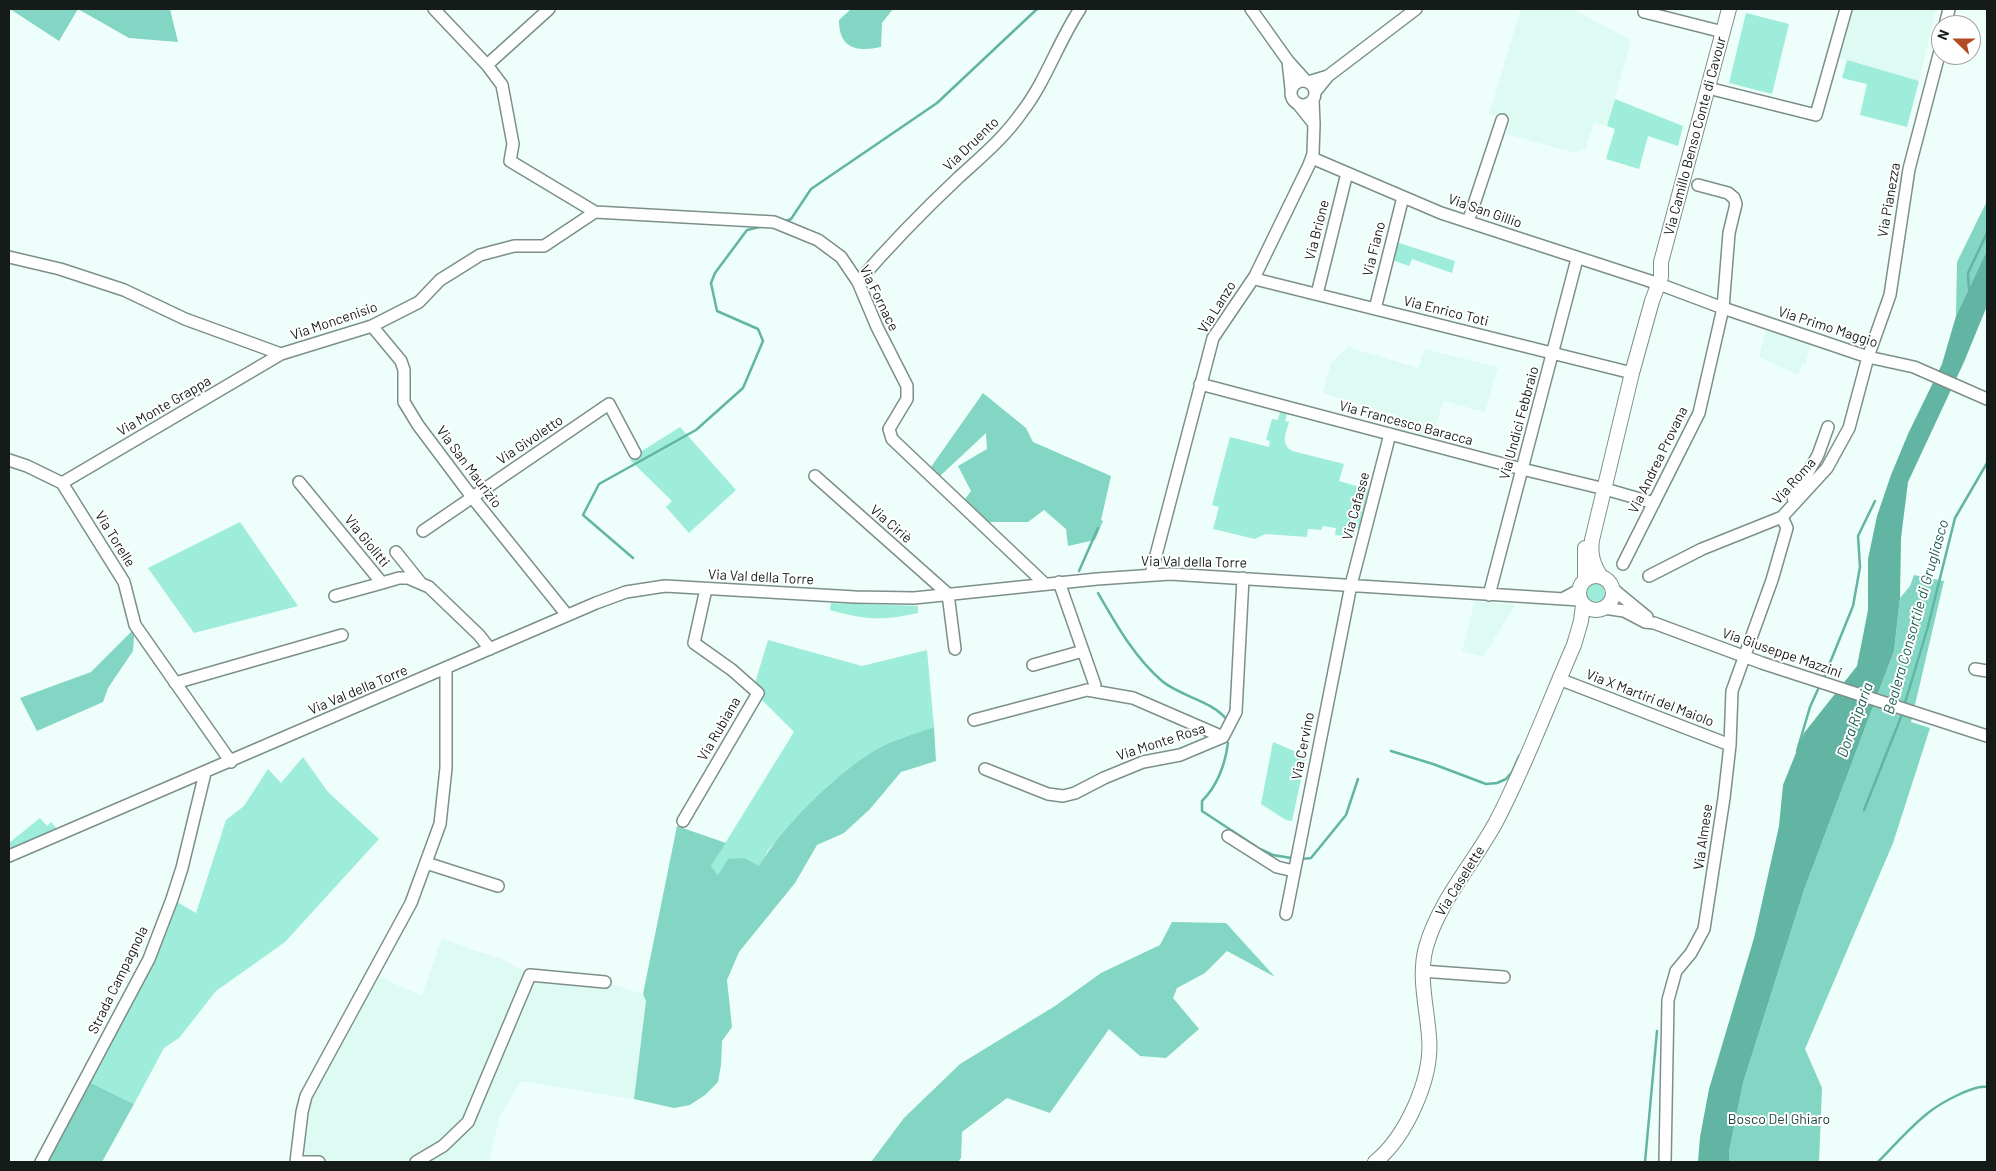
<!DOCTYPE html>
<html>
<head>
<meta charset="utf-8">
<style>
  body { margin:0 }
  #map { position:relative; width:1996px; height:1171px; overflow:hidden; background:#eefefa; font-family:Barlow,sans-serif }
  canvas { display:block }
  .frame { position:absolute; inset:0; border:10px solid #141b19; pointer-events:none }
  .north { position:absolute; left:1931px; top:15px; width:50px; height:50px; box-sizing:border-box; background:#fff; border:1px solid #a1a4a3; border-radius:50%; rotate:292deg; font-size:14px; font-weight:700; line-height:20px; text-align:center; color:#141b19 }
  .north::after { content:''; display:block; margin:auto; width:18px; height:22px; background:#b24b24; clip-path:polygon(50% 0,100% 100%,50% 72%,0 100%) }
</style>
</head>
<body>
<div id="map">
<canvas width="1996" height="1171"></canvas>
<div class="frame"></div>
<div class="north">N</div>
</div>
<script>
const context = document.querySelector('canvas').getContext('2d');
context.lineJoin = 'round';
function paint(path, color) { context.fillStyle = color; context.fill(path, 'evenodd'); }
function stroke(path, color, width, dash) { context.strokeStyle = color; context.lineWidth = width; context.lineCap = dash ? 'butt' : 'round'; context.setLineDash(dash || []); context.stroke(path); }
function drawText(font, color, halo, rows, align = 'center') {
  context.font = font + ' Barlow,sans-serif'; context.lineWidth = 4; context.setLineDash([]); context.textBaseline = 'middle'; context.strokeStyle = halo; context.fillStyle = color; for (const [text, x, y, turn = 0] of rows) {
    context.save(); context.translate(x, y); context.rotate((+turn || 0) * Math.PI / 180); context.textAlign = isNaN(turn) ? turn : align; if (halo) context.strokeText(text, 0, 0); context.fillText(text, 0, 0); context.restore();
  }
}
paint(new Path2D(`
  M1521,9H1572L1631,40L1607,126L1594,123L1585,150L1581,149L1576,153L1506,134L1511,119L1489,114Z
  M1850,9H1936L1919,81L1835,57Z
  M1767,326L1813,340L1805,364L1802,363L1798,375L1759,357Z
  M1348,347L1418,368L1425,349L1498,367L1485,412L1444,401L1431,438L1395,428V415L1323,393L1331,363Z
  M1475,601L1515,605L1483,657L1462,651Z
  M442,938L473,950L500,958L530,975L605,982L643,994L646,1001L634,1099L521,1081L500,1116L489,1162H299L302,1112L373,974L422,996Z`), '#ddfaf3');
paint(new Path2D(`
  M1746,13L1789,24L1772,94L1729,83Z
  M1847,60L1919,81L1907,127L1860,115L1867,84L1842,78Z
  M1615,99L1683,126L1678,146L1648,136L1639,169L1606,159L1615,129L1607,126Z
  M1396,242L1455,261L1452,273L1412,259L1409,266L1392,260Z
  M1280,412L1287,414L1285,421L1289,422C1286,433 1280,443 1292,451L1344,464L1339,481L1370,490L1360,529L1356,528L1354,537L1335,535L1336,528L1323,526L1321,530L1308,529L1307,537L1265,534L1255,539L1213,529L1219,507L1212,505L1230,437L1269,447L1270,441L1266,440L1272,419L1278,420Z
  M680,427L736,490L689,533L666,507L672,501L630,460L631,458Z
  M240,522L298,606L194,633L148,568Z
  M1585 593a10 10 0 1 1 20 0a10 10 0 1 1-20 0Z
  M831,603L918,606V613C882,621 866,620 830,610Z
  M768,640L862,666L927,650L934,727L899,739L810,805L768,850L759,867L744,858L719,876L711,866L794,732L761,699L765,692L755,683Z
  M1273,742L1306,756L1292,821L1286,820L1261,804Z
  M303,757L328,792L379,839L285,942L216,991L179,1038L164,1048L134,1104L85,1080L172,899L196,913L226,820L244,806L268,769L281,783Z
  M40,818L47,826L51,822L58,830L9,851V843Z`), '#9eecda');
paint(new Path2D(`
  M10,9H170L178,42L129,38L78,9L59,41Z
  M851,9H893L882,23L881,47C857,52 839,49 839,20Z
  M1987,201V250L1956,316L1957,262Z
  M983,393L1026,428L1033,442L1111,476L1101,520L1103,521L1095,540L1068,546L1066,529L1044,510L1028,522H988L965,499L971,491L958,466L987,449L986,433L940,476L931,467Z
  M1914,575L1944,581L1911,722L1930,728L1893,843L1805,1049L1822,1088L1819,1162H1729V1152L1743,1083L1804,890L1894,651L1900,598L1910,586Z
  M135,625L133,651L108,688L103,702L37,731L20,698L91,672L130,633Z
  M934,727L936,761L901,772L870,809L844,833L817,845L795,883L739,952L727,980L732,1027L722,1041L721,1065L718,1082L705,1095L690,1105L674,1108L634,1099L646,1001L643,994L677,826L726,843L711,866L718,875L728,859L744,858L759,866C782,827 835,775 874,751C893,740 914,734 934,727Z
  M1172,922L1226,923L1275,977L1227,951L1205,973L1177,988L1173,998L1199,1029L1166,1058L1140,1056L1109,1029L1050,1113L1007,1098L962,1132L961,1158L958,1162H871L904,1118L960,1064L1055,1006L1101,973L1160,945Z
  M85,1080L134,1104L102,1162H41Z`), '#83d6c4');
paint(new Path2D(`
  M1987,250V306L1964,362L1908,482L1901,538L1900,598L1894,651L1804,890L1743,1083L1729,1152V1162H1698L1700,1137L1709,1089L1754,938L1779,826L1783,785L1804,733L1857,666L1868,610V559L1877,516L1891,475L1908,434L1942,364L1956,316Z`), '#62b5a3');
stroke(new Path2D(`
  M786,221L791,219L811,189L937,103L1037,9
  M1969,289L1968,273L1987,233
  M633,558L583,515L599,484L696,430L743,388L763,341L758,329L717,311L711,283L715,273L747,230L764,226
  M1079,571L1098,528
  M1098,593C1116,624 1134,657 1162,681C1181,697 1212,700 1228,721
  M1823,680L1853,606L1860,567L1858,536L1875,501
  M1904,706L1927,630L1955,518L1987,463
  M1228,743C1225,765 1218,785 1202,801V811L1260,849L1273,855L1291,858
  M1391,751L1433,764L1486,784L1497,783L1506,779L1512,772L1519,756
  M1797,751L1810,707L1820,685
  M1864,810L1903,712
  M1302,859L1311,858L1346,815L1358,779
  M1645,1162L1657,1031
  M1878,1162C1894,1146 1910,1127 1928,1113C1939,1104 1974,1084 1987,1087`), '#62b5a3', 2.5);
const minor = new Path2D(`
  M434,9L487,65
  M549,9L487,65L502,85L513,144L510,161L595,212L774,222L818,240L841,257L858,282L877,327L907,386V399L889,429L892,439L1045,584
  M1251,9L1288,61
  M1645,9L1644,12L1723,32
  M1945,25L1949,9
  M1328,76L1416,9
  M1291 93a12 12 0 1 1 24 0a12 12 0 1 1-24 0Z
  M1308,82L1328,76L1315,92
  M1708,88L1816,115L1846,9
  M1291,89L1288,61L1306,81
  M1298,104L1314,124L1313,100
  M1312,158L1441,213L1653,282
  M1468,222L1502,120
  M9,257L60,269L124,290L185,319L281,354L372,326L419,302L440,280L480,255L514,246H544L595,212
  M1255,276L1259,280L1632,373
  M858,282C889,246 923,211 958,178C981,157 1004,138 1022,112C1046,81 1058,42 1080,9
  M1659,284L1723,308L1868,357L1914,367L1987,399
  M1317,294L1347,173
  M1375,309L1403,197
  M372,326L401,361L404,370V402L418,425L472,497L567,615
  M1200,384L1522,469L1605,489L1654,503
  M9,460L27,466L62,483L124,582L135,625L231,762
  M815,476L948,594L955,649
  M299,482L382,583L399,578H408L429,587L479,635L490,649
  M62,483L281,354
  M1793,498L1818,455L1828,427
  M423,531L609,404L635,453
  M396,552L420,582
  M1623,564L1699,413L1723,308L1729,233L1736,204L1734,198L1728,193L1698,185
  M1151,574L1213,338L1255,276L1309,165L1313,154L1314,124
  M1649,576L1702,549L1782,517L1827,468L1849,428L1868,357L1890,295L1909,169L1941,47
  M1059,582L1095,685
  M1613,589L1647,617
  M1489,595L1577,259
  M335,596L382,583
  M1564,598L1579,590
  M1604,608L1624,611L1645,622L1654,623L1762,663L1987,736
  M1033,665L1083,651
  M1975,669L1987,671
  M1559,679L1730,745
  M175,683L342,635
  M974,720L1087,690L1133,698L1223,737
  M985,769L1048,794L1063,796L1075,793L1104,778L1143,762L1180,755L1223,737L1236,712L1243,578
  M683,821L758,693L732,670L694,643L706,589
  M1228,836L1277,867L1294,871
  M9,856L596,603L626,592L665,586L855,597L914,598L1097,579L1170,574L1580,600
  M426,863L498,886
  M1286,914L1351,585L1390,434
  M1422,971L1504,977
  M41,1162L149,959L172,899L182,868L205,773
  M296,1162L302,1112L306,1096L411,903L440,824L446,768V668
  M296,1162H319
  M416,1162L443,1146L468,1122L530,975L605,982
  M1665,1162L1668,1000L1676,971L1691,953L1704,929L1724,798L1730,745L1732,691L1772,580L1787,528L1782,517`);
const major = new Path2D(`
  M1579 593a17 17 0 1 1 34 0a17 17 0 1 1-34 0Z
  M1601,577C1593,564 1590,555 1592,540L1632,373L1652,301L1661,277V262L1729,9
  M1585,580V548
  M1375,1162C1406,1137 1433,1078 1429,1037C1427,1007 1418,977 1426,947C1439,901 1473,864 1496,822C1526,765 1548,704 1574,645L1581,621L1583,605`);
stroke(minor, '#7d8f8a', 14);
stroke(major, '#7d8f8a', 16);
stroke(minor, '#fff', 11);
stroke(major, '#fff', 14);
drawText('14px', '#141b19', '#fff', [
  ["Via Camillo Benso Conte di Cavour",1695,136,-75],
  ["Via Druento",971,144,-44],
  ["Via Pianezza",1889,200,-80],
  ["Via San Gillio",1485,211,19],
  ["Via Brione",1317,230,-76],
  ["Via Fiano",1374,249,-76],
  ["Via Fornace",879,298,64],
  ["Via Lanzo",1217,307,-58],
  ["Via Enrico Toti",1446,311,14],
  ["Via Moncenisio",334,321,-19],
  ["Via Primo Maggio",1828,327,18],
  ["Via Monte Grappa",164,406,-30],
  ["Via Francesco Baracca",1406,423,15],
  ["Via Undici Febbraio",1519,423,-75],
  ["Via Givoletto",530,440,-34],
  ["Via Andrea Provana",1658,460,-64],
  ["Via San Maurizio",469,467,53],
  ["Via Roma",1794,481,-48],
  ["Via Cafasse",1356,506,-75],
  ["Via Ciriè",891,524,41],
  ["Via Torelle",115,539,58],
  ["Via Giolitti",367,541,51],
  ["Via Val della Torre",1194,562,1],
  ["Via Val della Torre",761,577,3],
  ["Via Giuseppe Mazzini",1782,653,19],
  ["Via Val della Torre",358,690,-23],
  ["Via X Martiri del Maiolo",1650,698,21],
  ["Via Rubiana",719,729,-60],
  ["Via Monte Rosa",1161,742,-18],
  ["Via Cervino",1303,746,-79],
  ["Via Almese",1703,837,-82],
  ["Via Caselette",1460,881,-58],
  ["Strada Campagnola",118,980,-64]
]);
drawText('14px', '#1c433b', '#fff', [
  ["Bosco Del Ghiaro",1779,1119]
]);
drawText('italic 15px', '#1c5f53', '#fff', [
  ["Bealera Consortile di Grugliasco",1916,617,-74],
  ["Dora Riparia",1855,720,-70]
]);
</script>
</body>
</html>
